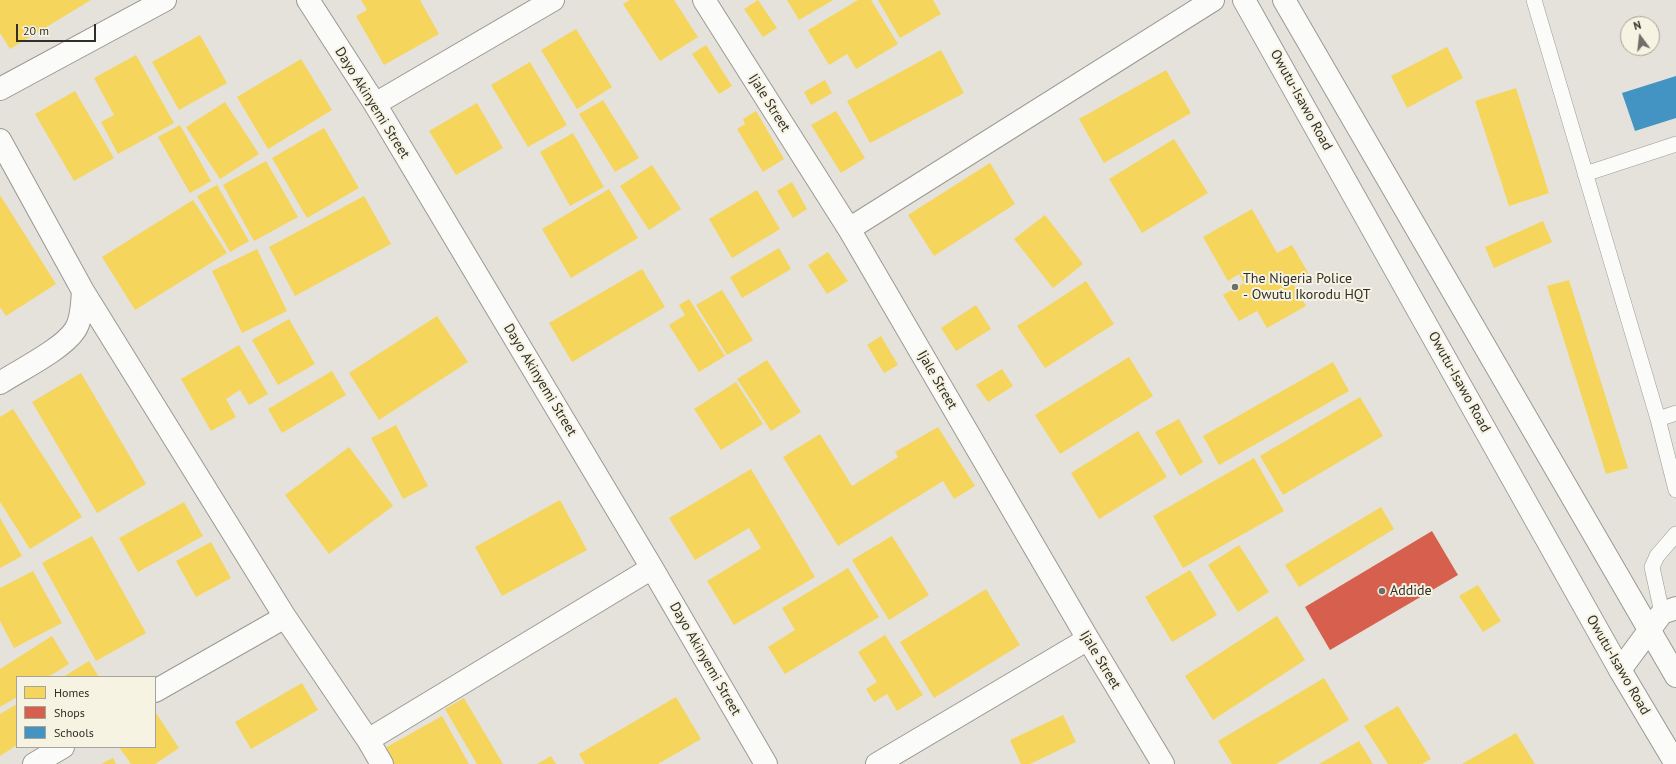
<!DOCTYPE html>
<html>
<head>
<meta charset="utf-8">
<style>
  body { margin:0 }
  #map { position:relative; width:1676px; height:764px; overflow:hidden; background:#e4e2da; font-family:"PT Sans",sans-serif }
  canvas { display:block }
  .legend { position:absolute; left:16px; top:676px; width:140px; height:72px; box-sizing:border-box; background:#f6f3e3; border:1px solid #a7a599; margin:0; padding:5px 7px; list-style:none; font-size:12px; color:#302f29 }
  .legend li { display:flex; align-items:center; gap:8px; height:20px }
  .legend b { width:20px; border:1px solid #a7a599 }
  .north { position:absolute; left:1620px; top:16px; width:40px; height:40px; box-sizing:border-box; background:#f6f3e3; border:1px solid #a7a599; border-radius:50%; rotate:345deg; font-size:11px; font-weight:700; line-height:16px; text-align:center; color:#302f29 }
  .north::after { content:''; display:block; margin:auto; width:14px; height:18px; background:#6f6e67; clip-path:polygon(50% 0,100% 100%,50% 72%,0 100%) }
  .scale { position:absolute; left:16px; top:24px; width:80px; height:18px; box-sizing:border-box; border:2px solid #302f29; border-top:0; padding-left:5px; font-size:12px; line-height:14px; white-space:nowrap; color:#302f29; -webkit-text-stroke:3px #f6f3e3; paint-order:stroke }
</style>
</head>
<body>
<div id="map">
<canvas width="1676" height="764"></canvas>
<ul class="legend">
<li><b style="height:11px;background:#f6d55c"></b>Homes</li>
<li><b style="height:11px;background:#d6604d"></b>Shops</li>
<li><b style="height:11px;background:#4393c3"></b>Schools</li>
</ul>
<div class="north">N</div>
<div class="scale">20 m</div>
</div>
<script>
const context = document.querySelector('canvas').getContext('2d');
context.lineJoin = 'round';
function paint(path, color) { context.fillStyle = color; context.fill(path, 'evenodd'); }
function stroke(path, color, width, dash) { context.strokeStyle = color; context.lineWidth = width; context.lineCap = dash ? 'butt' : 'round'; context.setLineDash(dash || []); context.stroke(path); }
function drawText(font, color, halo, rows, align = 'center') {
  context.font = font + ' "PT Sans",sans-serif'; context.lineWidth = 4; context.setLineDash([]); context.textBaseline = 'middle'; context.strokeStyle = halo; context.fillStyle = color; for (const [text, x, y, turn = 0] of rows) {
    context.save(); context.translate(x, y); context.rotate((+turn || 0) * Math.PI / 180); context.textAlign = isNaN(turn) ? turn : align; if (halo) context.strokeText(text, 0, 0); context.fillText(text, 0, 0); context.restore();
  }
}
paint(new Path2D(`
  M0,0H91L10,49L0,33Z
  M361,0H420L439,34L384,65L356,16L367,10Z
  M630,0H674L698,37L660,61L623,4Z
  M758,0L777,28L763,37L744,9Z
  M787,0H833L799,20Z
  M858,0H871L898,44L856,69L847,54L829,65L808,30Z
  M878,0H933L941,14L900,38Z
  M576,29L612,87L577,109L541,50Z
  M200,35L227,83L179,110L152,62Z
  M706,45L732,86L719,94L692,54Z
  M1447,47L1463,78L1407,108L1391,76Z
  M941,50L964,93L870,143L847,101Z
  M136,55L174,123L118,154L101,122L114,115L94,78Z
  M301,59L332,110L268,149L237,97Z
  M530,62L567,125L528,147L491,85Z
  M1166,70L1191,113L1104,163L1079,119Z
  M825,80L832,93L811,105L804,92Z
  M1516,88L1549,193L1509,206L1475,101Z
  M75,91L114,158L74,181L35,114Z
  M603,100L639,158L615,172L579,114Z
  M225,102L259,154L220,179L186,127Z
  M477,103L503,148L456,175L429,131Z
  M756,111L784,159L763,172L737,129L745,124L743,119Z
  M836,111L865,158L841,173L811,125Z
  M180,125L211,181L190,193L158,137Z
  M324,128L359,188L307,218L272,158Z
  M573,133L604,187L570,206L540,152Z
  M1174,139L1208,193L1142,233L1109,179Z
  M266,161L298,217L254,241L223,185Z
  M990,163L1015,204L934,256L908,215Z
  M652,165L681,209L649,230L620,186Z
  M792,182L807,209L793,218L777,191Z
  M217,185L249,241L230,252L197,196Z
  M609,189L638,238L571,278L542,229Z
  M757,190L780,229L732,258L709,219Z
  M0,195L56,284L6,316L0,307Z
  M364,196L391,244L295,296L269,247Z
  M193,200L227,253L135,310L102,257Z
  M1252,209L1277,253L1292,245L1310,276L1294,285L1306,306L1267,328L1257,311L1239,321L1223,295L1244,283L1239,274L1228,281L1203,237Z
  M1045,215L1083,264L1053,288L1014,239Z
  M1543,221L1552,242L1494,268L1485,247Z
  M779,248L791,269L742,298L730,277Z
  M257,249L287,311L242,333L212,271Z
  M828,252L848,281L827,294L808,265Z
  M642,269L665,307L572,362L549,323Z
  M1569,280L1628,468L1606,474L1547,286Z
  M1086,281L1114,324L1045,368L1017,326Z
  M722,290L753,340L727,355L696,305Z
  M689,299L725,356L699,372L669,325L685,315L679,305Z
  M976,305L991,329L956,351L941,328Z
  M437,316L468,362L379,420L349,373Z
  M289,319L315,364L278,385L252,340Z
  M881,336L898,365L884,373L867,345Z
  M239,345L268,394L249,405L240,390L226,399L236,417L211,431L181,379Z
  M1129,357L1153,396L1060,454L1035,415Z
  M767,360L801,412L771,431L737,379Z
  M1333,362L1349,391L1219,465L1203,436Z
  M1002,369L1013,386L988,402L976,385Z
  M332,371L346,395L282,433L268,409Z
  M81,373L146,484L97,513L32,402Z
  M736,382L763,424L721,450L694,409Z
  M1360,397L1383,436L1283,495L1260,456Z
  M13,409L82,517L30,549L0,502V417Z
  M1179,419L1203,462L1180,476L1155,432Z
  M396,425L428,486L403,499L371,438Z
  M938,427L975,486L954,499L943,481L838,546L783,457L820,434L852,486L898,457L895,452Z
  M1138,431L1167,477L1099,519L1071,473Z
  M349,447L393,506L329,554L285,495Z
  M1254,458L1284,511L1183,568L1153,516Z
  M751,469L815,577L734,625L707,581L761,548L749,528L695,560L669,518Z
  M560,500L587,550L502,596L475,547Z
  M184,502L203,536L138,572L119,538Z
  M1381,507L1394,529L1299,587L1285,565Z
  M0,518L22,556L0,568Z
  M92,536L146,633L96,661L42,563Z
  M892,536L929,595L889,620L852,560Z
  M211,542L231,578L196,597L176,561Z
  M1239,545L1269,592L1238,612L1208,565Z
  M848,568L879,617L785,674L768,647L795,630L782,608Z
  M1190,570L1217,615L1172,642L1145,597Z
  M33,571L62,623L14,648L0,621V588Z
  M1478,585L1501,621L1483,632L1459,596Z
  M986,589L1020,645L934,698L900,642Z
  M1277,616L1305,660L1213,720L1185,676Z
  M885,635L923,695L897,711L887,694L874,702L866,689L877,682L858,652Z
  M52,636L69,664L48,677H17V697L0,707V669Z
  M89,661L99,677H63Z
  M1324,678L1349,720L1276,764H1232L1218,741Z
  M302,683L318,710L251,749L235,722Z
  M676,697L701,739L658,764H585L579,754Z
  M464,698L503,764H477L445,709Z
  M17,704V745L0,756V714Z
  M1398,706L1431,759L1422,764H1388L1364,726Z
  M156,713L179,748L155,764H131L119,747H155V714Z
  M1063,715L1076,742L1030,764H1021L1010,740Z
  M442,716L469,764H394L385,748Z
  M1516,733L1535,764H1462Z
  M1359,741L1373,764H1319Z
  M551,756L556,764H537Z
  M113,758L116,764H101Z`), '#f6d55c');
paint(new Path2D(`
  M1432,531L1458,575L1330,650L1305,607Z`), '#d6604d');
paint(new Path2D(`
  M1676,76V118L1635,131L1622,93Z`), '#4393c3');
const lane = new Path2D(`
  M1534,0L1658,419L1676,490
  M1585,174L1676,144
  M1658,419L1676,413
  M1662,613L1652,567L1657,556L1676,534`);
const street = new Path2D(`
  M308,0L375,104L652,568L766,764
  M704,0L849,229L1088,639L1163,764
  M0,89L165,0
  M375,104L553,0
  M0,140L83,291L285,617L368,740L382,764
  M849,229L1213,0
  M0,383C20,370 63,349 75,330C82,320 82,303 83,291
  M1620,670L1662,613L1676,608
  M155,691L285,617
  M368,740L652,568
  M34,764L63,747
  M877,764L1088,639`);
const secondary = new Path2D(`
  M1244,0L1620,670L1676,764
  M1284,0L1676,676`);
stroke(lane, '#9a9992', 16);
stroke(street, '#9a9992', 24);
stroke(secondary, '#9a9992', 24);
stroke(lane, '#fbfbf9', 15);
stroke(street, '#fbfbf9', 22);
stroke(secondary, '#fbfbf9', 22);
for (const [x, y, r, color] of [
  [1235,287,4,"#6f6e67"],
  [1382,591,4,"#6f6e67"]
]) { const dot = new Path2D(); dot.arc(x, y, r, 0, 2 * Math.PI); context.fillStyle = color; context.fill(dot); stroke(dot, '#f6f3e3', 1.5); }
drawText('14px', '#302f29', '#f6f3e3', [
  ["Owutu-Isawo Road",1301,100,61],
  ["Dayo Akinyemi Street",372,103,58],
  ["Ijale Street",769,103,58],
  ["Dayo Akinyemi Street",540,380,59],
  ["Ijale Street",937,380,60],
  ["Owutu-Isawo Road",1459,382,61],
  ["Dayo Akinyemi Street",705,659,60],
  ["Ijale Street",1100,660,59],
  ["Owutu-Isawo Road",1618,665,60]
]);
drawText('14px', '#302f29', '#f6f3e3', [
  ["The Nigeria Police",1243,279],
  ["- Owutu Ikorodu HQT",1243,295],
  ["Addide",1390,591]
], 'left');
</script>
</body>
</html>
